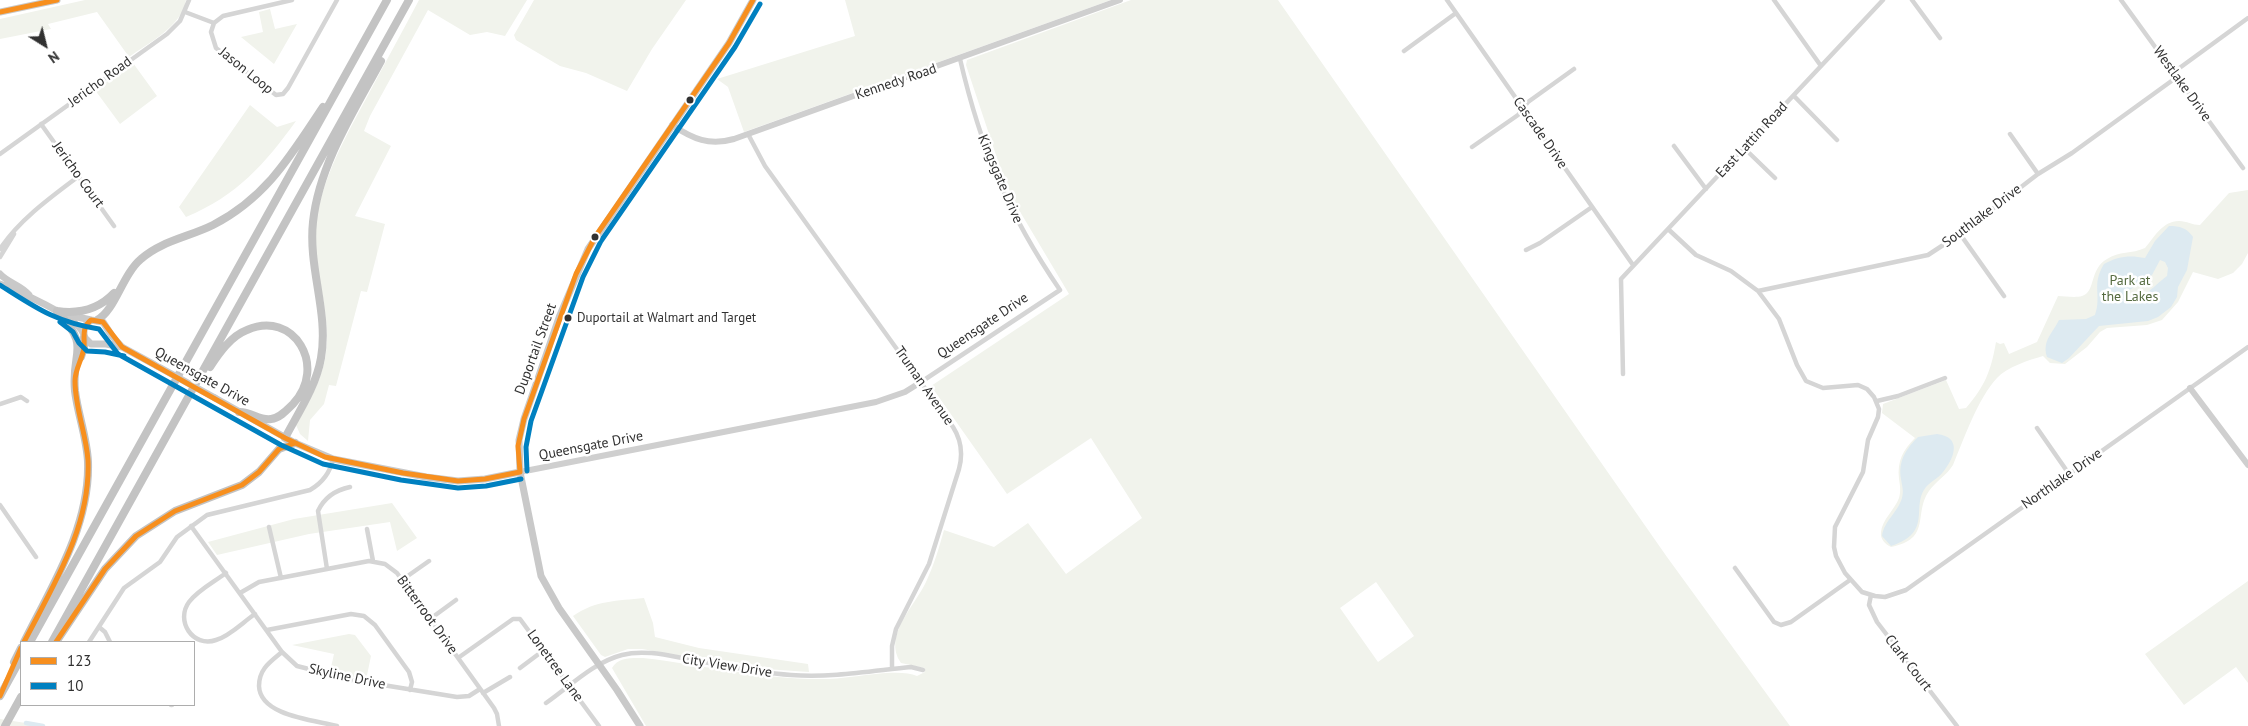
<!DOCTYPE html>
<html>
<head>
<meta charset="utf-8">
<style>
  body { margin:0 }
  #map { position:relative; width:2248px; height:726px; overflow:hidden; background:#fff; font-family:"PT Sans",sans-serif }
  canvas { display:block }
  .legend { position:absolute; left:20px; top:641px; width:175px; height:65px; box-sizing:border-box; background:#fff; border:1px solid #adadad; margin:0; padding:6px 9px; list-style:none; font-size:15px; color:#313131 }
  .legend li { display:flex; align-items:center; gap:10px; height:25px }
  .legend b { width:25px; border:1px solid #adadad }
  .north { position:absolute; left:20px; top:20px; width:50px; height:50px; -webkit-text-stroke:4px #fff; paint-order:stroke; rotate:144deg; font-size:14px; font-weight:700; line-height:20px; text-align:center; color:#313131 }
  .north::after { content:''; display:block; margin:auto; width:18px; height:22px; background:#313131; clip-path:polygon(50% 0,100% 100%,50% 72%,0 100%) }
</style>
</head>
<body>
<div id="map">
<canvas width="2248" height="726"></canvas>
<ul class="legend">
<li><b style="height:6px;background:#f78f1e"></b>123</li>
<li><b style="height:6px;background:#0080c0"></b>10</li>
</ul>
<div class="north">N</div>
</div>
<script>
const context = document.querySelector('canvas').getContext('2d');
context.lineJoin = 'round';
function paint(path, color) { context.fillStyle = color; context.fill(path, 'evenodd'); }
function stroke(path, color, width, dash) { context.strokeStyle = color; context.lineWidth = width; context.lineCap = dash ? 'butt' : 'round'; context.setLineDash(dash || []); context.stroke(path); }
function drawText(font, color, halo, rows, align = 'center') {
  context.font = font + ' "PT Sans",sans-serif'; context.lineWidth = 5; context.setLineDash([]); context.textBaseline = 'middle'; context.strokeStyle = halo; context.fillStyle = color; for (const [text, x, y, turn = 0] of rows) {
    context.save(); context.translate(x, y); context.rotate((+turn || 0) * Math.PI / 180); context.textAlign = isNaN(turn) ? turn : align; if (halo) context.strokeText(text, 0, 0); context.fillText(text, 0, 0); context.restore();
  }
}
paint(new Path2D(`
  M85,0H186C181,27 150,42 129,57L97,12L48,24L51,29L0,39V19Z
  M419,0H527L505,36L487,32L470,35L428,10L370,116L364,131L391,146L355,216L385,224L367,292L361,291L336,386L329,385L324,404L310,420L308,441L300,434L296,425C308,404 320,384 325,359C334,314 311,269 316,223C322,178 346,136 367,97C384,65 402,32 419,0Z
  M534,0H686L652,49L627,91L586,73L560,66L516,40L514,35Z
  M845,0H1111L744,132L728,87L717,79L855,36Z
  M1131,0H1278L1667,557L1790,726H646L612,668C618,657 632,658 643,658C704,665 765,680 826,679C850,679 898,667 917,676L925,672V668L901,663C882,636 915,606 926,582C934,565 939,548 944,530L994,547L1028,523L1066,574L1142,518L1091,438L1007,494L931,386L1069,294L1019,210L1004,179L966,65L967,60ZM1376,582L1414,636L1378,662L1340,608Z
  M270,9L275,29L297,24L274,64L241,37L263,32L259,12Z
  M133,63L157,96L120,124L95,90Z
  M250,105L277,127L296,121C265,164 237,196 186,217L179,207Z
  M2248,190V253L2242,264L2233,273L2218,279L2193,272L2178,302L2162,320L2147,325L2107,328L2100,332L2087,347L2065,364L2050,363L2043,356C2029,360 2007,367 1997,378C1978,398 1964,439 1953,465C1947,475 1936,481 1929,491C1913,514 1932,539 1891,547C1885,544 1880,539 1881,532C1882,520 1895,509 1899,498C1901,492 1900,485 1899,479C1897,461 1903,450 1915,438L1882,413L1883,404L1946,380L1959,409L1966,408C1985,386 1991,371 1996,342L2000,344L2004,343L2009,354L2037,342L2058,296C2065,296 2075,298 2082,296C2096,292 2089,269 2107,259C2119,251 2132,254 2145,248C2154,238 2162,221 2179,221C2187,221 2192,225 2200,225L2229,193Z
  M392,503L417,538L397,551L390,522L309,534L217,555L208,542L294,519Z
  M2248,581V683L2236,667L2184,705L2145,654Z
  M644,598L653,623L655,637L699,648L808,664L809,672L751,668L642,649H628L605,657L601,655L573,616C596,600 617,601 644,598Z
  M349,634L355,635L371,656L366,680L330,672L334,654L292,645Z
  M0,719L45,726H0Z`), '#f1f3ec');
paint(new Path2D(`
  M2169,226C2180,226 2187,228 2193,237L2187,270L2178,287L2177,297L2171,307L2158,317L2148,321L2099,326L2069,358L2062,363L2047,357C2042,341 2052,334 2059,320L2086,319L2095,315C2102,295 2091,285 2104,264C2118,256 2130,255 2145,258L2155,241ZM2160,260L2165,262L2168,268L2167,276C2153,286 2143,302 2123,299L2128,291L2152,275Z
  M1937,434C1962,437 1955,457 1943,472C1939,478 1931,481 1926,487C1910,507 1934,532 1891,546L1882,536C1884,521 1898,512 1902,498C1904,490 1902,486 1901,479C1898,461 1906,449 1918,437Z`), '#ddeaf1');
stroke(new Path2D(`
  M26,723L43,726`), '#ddeaf1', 4.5);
stroke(new Path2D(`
  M292,0L223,16L214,23L211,32L216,48L276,95L283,94L288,88L337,0
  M1447,0L1633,265
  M1774,0L1821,66
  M1912,0L1940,38
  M2121,0L2243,168
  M185,12L214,23
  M1404,51L1456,13
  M2174,72L2248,18
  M1794,96L1837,140
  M41,124L114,226
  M748,134L765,166L953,427C962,441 963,454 959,469L929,564L896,629L892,646V669
  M2010,134L2038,174
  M1674,146L1706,189
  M1472,147L1518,115L1528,102L1574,69
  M1744,148L1775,178
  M0,154L167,34L180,21L189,0
  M1668,229L1696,255L1731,271L1758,291L1779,319L1797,365L1806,381L1823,388L1858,385L1867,389L1874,397L1879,409L1878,417L1868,440L1863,472L1835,527L1834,547L1836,556L1845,573L1862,592L1875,596L1885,597L1906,590L2248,347
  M1960,234L2004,296
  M0,249C19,220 51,197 79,176
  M1526,250L1540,243L1592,207
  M0,257L14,234
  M1758,291L1928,255L1960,234L2038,174L2072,153L2177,77
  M1623,374L1621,279L1883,0
  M921,382L1060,290C1008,214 981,149 960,59
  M1877,401L1898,396L1945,378
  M0,404L21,397L27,401
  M2037,428L2069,474
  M0,505L36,557
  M191,526L282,652L297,666L352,680L457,697L469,696L480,689
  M269,527L281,578
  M367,529L373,561
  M1735,568L1774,622L1781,625L1791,622L1850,580
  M327,569L318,511C324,498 336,490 350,487
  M226,573C214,582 198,590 189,602C175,621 193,648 216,640C230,636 243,622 255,614
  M402,580L429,561
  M240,593L259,582L369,561L385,564L397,573L494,708L497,714L499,726
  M1871,595L1869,605L1877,622L1957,726
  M430,619L456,600
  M99,627L105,632L110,642
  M267,630L351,614L364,616L375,625L409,672L412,682L410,690
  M89,642L124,588L160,562L177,537L207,515L310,490C322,483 330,473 333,459
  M282,652C270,662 259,669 259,686C260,716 314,720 337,726
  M458,658L513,619H520L599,726
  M520,668L544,650
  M483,693L510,677
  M546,703C569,687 594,662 622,655C645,649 670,656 693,660C725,666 758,673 791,675C831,678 871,671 911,667L923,670
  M171,705H172`), '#d5d5d5', 4.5);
stroke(new Path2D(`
  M672,125C693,139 709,146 734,139L1120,0
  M2190,388L2248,465
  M520,472L876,402L905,392L921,382`), '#cfcfcf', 6);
stroke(new Path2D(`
  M0,12L57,0
  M0,274C8,283 21,285 29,295
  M0,284C18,291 76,316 83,333
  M64,314L91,320
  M122,347L106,344H91L84,337V327L91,320L103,322L112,336L122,347L157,366
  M215,398L295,443L333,459L426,477L458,481L485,479L520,472
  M640,726L617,690L559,608L541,576L520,472L519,440L524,419L560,315L588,249L729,43L753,0`), '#c9c9c9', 7);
stroke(new Path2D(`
  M57,311C78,314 98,310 114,293
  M97,320C115,311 122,275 141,259C161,241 189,237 213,225C267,197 291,155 323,107
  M81,357L84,347V337
  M210,367C219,353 231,336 247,330C294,309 328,367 293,404C287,410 280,418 271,419C260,421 250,411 239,412
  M285,438C298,413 316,387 321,358C329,313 308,268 313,222C319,165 354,111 381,61
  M24,642C52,586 90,527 88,462C87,438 78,415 75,391C71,349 92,349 57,311
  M30,642L387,0
  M52,642L409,0
  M56,642L105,569L136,536L175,511L242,485L259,472L279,449L295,443
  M14,662L21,648
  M0,696L21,658
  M5,726L21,697`), '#c3c3c3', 8);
stroke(new Path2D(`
  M157,366L215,398`), '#c9c9c9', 7);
stroke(new Path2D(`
  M0,12L57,0
  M520,472L518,446L524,419L576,274L595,237L729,43L753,0
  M24,642C53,586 91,526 88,460C86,433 75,408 75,381C75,369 82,360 84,348C85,337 81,328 91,320L103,322L122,347L285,438L325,457L403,473L458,481L485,479L520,472
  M56,642L105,569L136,536L175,511L242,485L259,472L279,449L295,443
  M0,696L21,648`), '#f78f1e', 5);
stroke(new Path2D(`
  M0,285C35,307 55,322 99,329L118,354L281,445L323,464L401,480L458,488L486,486L521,479
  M60,322L73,332L79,343L87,351L105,352L124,356
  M527,471L526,447L531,421L583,277L601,241L735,47L760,4`), '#0080c0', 5);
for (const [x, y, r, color] of [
  [690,100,4.5,"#313131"],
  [595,237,4.5,"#313131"],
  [568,318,4.5,"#313131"]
]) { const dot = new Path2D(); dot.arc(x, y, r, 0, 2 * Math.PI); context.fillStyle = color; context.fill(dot); stroke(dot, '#fff', 2); }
drawText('13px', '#313131', '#fff', [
  ["Duportail at Walmart and Target",577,318]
], 'left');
drawText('14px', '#313131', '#fff', [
  ["Jason Loop",246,71,39],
  ["Jericho Road",100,82,-36],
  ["Kennedy Road",896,82,-19],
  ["Westlake Drive",2182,84,54],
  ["Cascade Drive",1540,133,55],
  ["East Lattin Road",1752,140,-47],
  ["Jericho Court",78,175,54],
  ["Kingsgate Drive",1000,179,67],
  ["Southlake Drive",1982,216,-37],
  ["Queensgate Drive",983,326,-34],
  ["Duportail Street",536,349,-70],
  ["Queensgate Drive",202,377,29],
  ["Truman Avenue",924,386,55],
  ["Queensgate Drive",591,446,-11],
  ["Northlake Drive",2062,479,-35],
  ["Bitterroot Drive",427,615,54],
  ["Clark Court",1908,663,52],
  ["Lonetree Lane",555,666,54],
  ["City View Drive",727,666,9],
  ["Skyline Drive",347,677,12]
]);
drawText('14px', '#566b40', '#fff', [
  ["Park at",2130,281],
  ["the Lakes",2130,297]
]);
</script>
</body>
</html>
